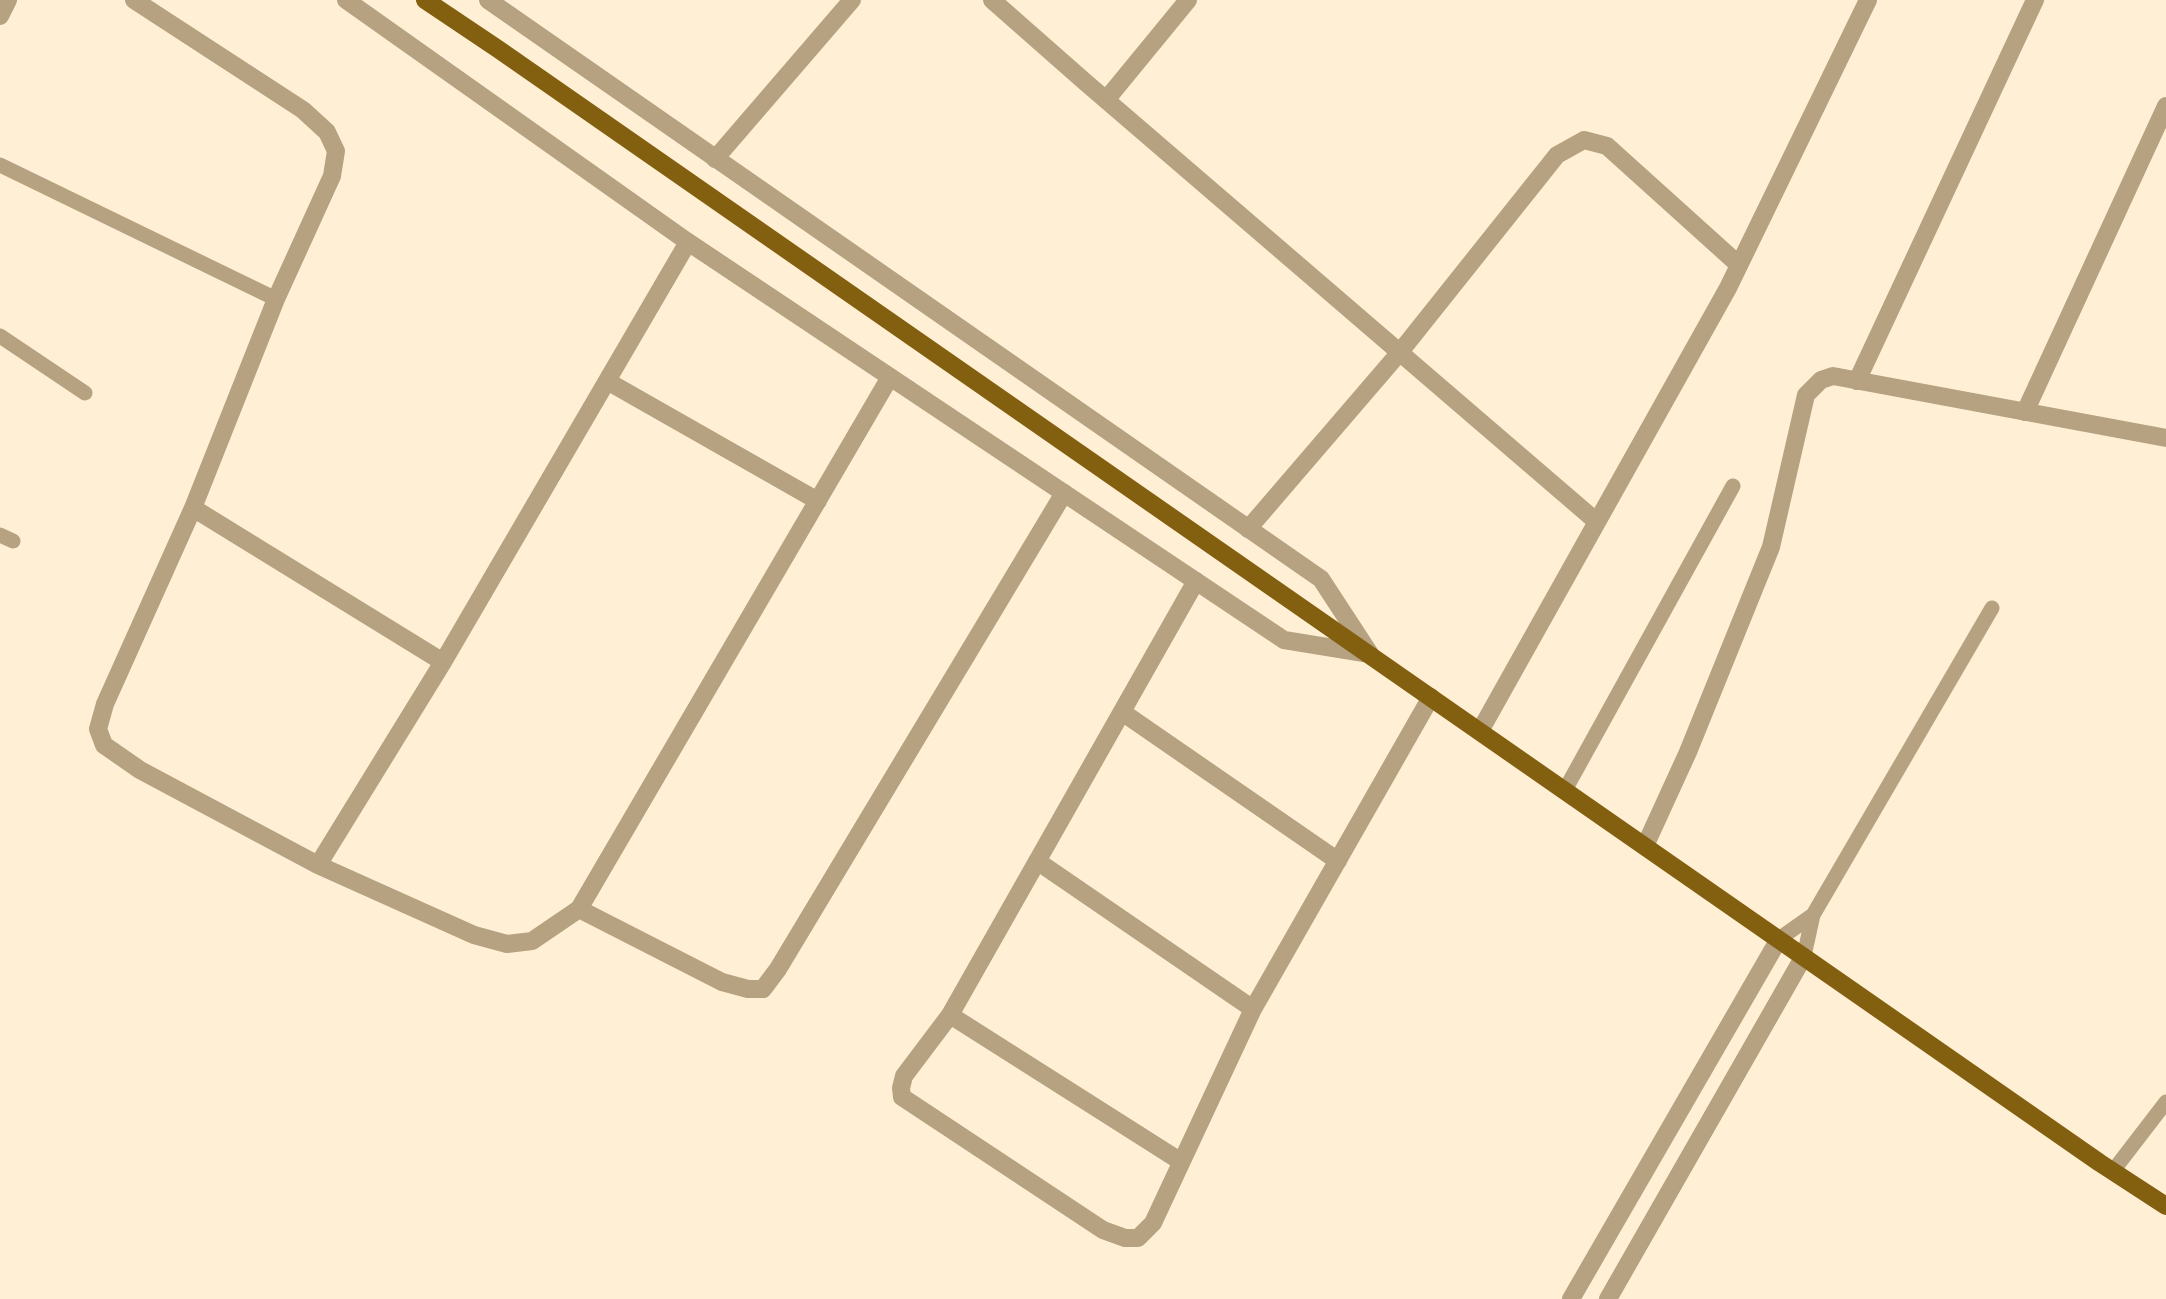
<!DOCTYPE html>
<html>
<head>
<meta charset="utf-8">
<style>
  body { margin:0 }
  canvas { display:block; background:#ffefd5 }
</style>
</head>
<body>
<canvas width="2166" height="1299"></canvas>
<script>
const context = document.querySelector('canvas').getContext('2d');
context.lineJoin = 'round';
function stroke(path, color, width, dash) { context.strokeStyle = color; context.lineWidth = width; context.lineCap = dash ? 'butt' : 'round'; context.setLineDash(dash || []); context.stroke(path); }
stroke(new Path2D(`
  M0,165L276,299
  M0,336L85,393
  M0,535L13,541
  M1565,790L1733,486
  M1813,915L1992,608
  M1779,939L1813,915L1804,956
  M2113,1171L2166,1102`), '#b6a280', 15);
stroke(new Path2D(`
  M134,0L303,110L327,132L336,151L332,176L276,299L193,508L105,704L98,729L104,745L140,770L318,865L443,662L688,242
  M992,0L1084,81L1597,522
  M1106,100L1188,0
  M715,159L852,0
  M607,381L818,501
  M1857,381L2035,0
  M2025,412L2166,106
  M193,508L443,662
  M1248,529L1400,352L1557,155L1584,140L1607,146L1739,265
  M1196,581L950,1015L904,1076L901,1088L902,1097L1103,1230L1125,1238H1138L1153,1223L1253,1009L1431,697
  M1122,712L1338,861
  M1480,731L1728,288L1868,0
  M1645,846L1688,752L1771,547L1806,395L1821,380L1833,376L2166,438
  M1037,861L1253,1009
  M318,865L474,935L507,944L532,941L579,909L890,377
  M579,909L722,982L748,989H763L778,969L1064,493
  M950,1015L1180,1161
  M1571,1299L1779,939
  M1608,1299L1804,956`), '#b6a280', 18);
stroke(new Path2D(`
  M346,0L688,242L1284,640L1370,654
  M488,0L1321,579L1370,654
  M0,16L8,0`), '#b6a280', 18);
stroke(new Path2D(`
  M425,0L498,49L2100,1163L2166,1206`), '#835f10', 18);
</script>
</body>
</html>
